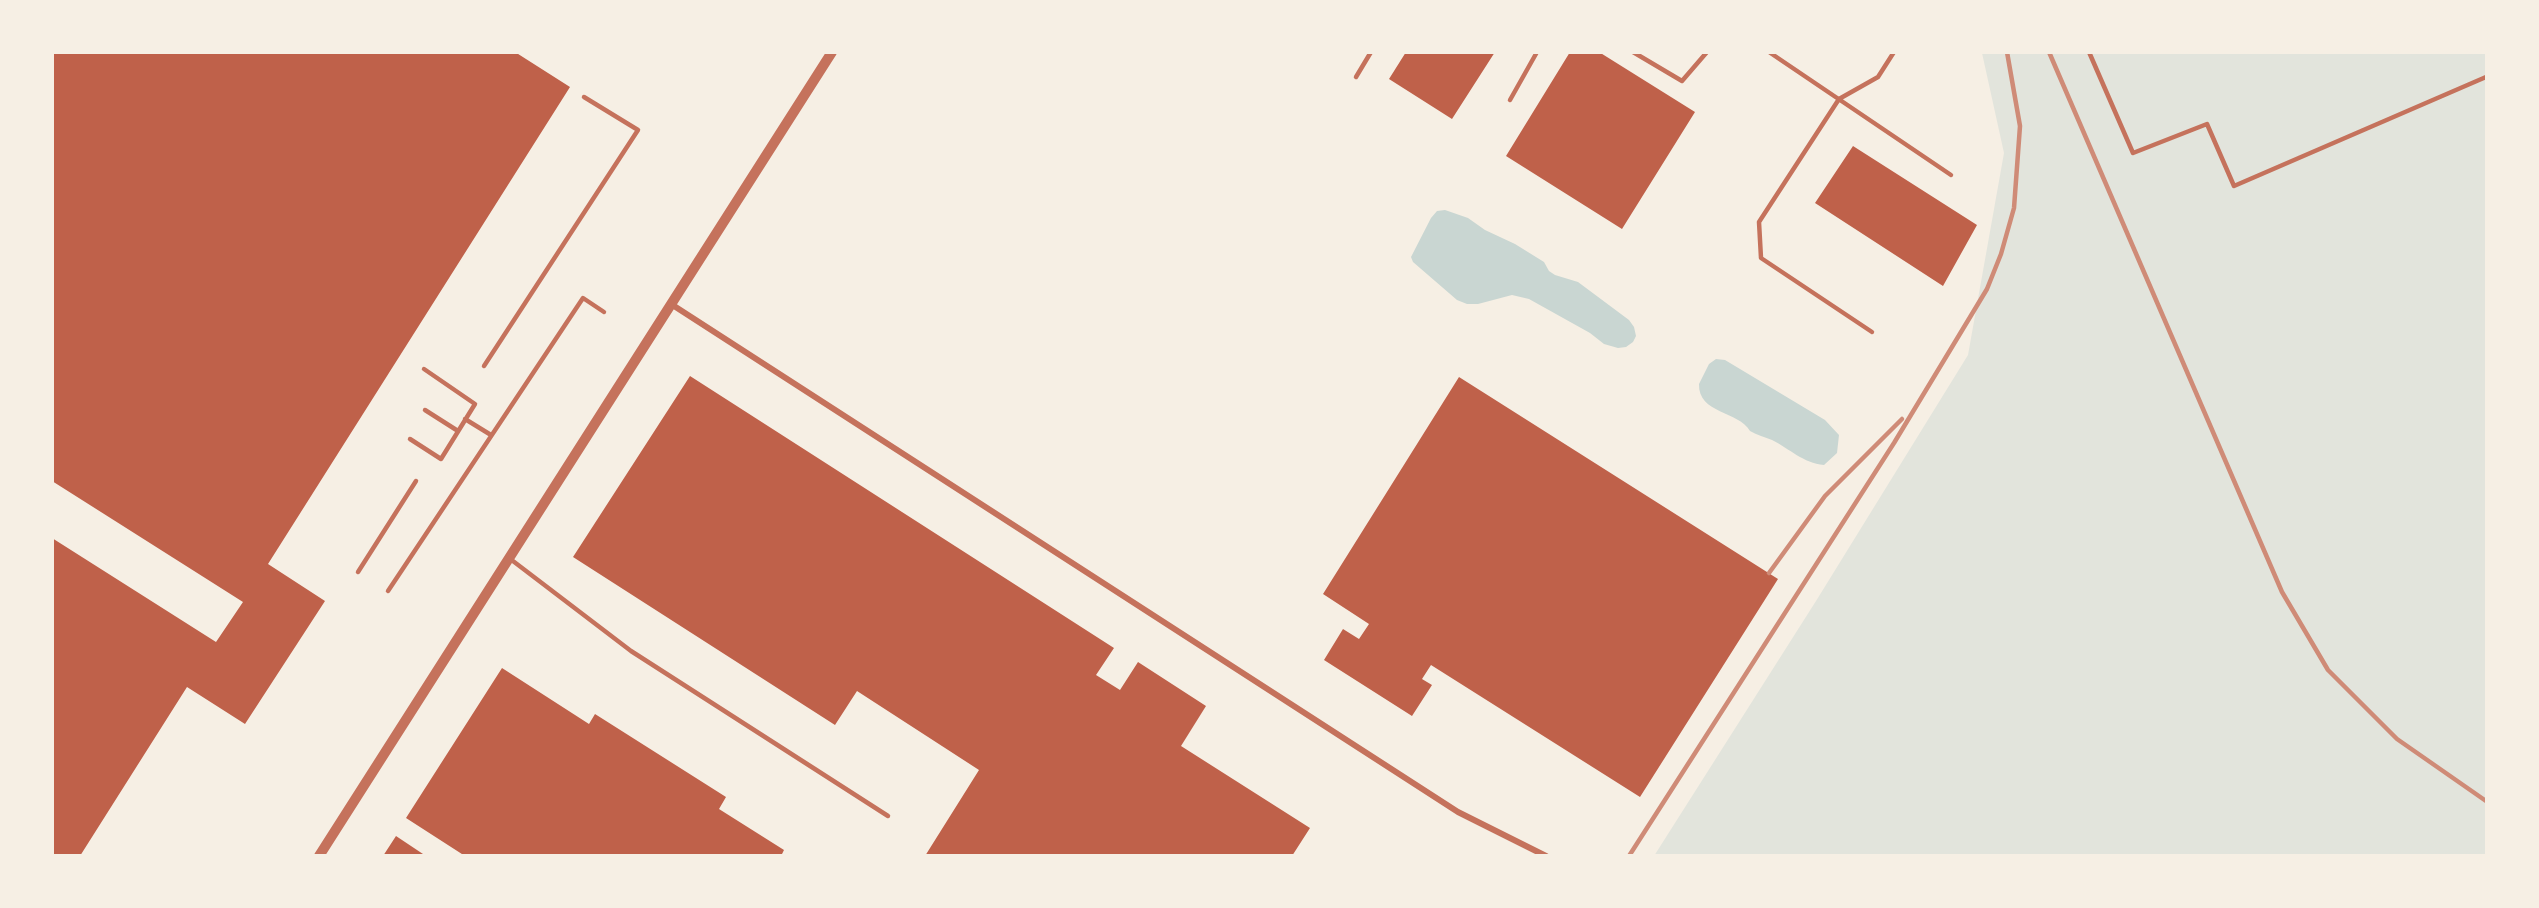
<!DOCTYPE html>
<html>
<head>
<meta charset="utf-8">
<style>
  body { margin:0 }
  #map { position:relative; width:2539px; height:908px; overflow:hidden; background:#f6efe4; font-family:"Varela Round",sans-serif }
  canvas { display:block }
  .frame { position:absolute; inset:0; border:54px solid #f6efe4; pointer-events:none }
</style>
</head>
<body>
<div id="map">
<canvas width="2539" height="908"></canvas>
<div class="frame"></div>
</div>
<script>
const context = document.querySelector('canvas').getContext('2d');
context.lineJoin = 'round';
function paint(path, color) { context.fillStyle = color; context.fill(path, 'evenodd'); }
function stroke(path, color, width, dash) { context.strokeStyle = color; context.lineWidth = width; context.lineCap = dash ? 'butt' : 'round'; context.setLineDash(dash || []); context.stroke(path); }
paint(new Path2D(`
  M1982,53H2486V855L1654,856L1816,601L1968,355L2004,153Z`), '#e2e4dc');
paint(new Path2D(`
  M1445,210L1468,218L1485,230L1515,244L1544,262L1549,271L1555,275L1578,282L1629,320L1634,327L1636,336L1633,342L1626,347L1618,348L1604,344L1590,333L1529,299L1512,295L1478,304H1467L1457,300L1413,262L1411,257L1431,218L1437,211Z
  M1716,359L1725,360L1825,420L1839,435L1837,453L1824,465C1803,463 1790,449 1772,440C1765,437 1757,435 1750,431C1739,411 1698,414 1699,384L1709,364Z`), '#c9d6d2');
paint(new Path2D(`
  M52,52H515L570,87L268,564L325,601L245,724L187,687L80,856H52V538L216,642L243,602L52,481Z
  M1406,52H1495L1452,119L1389,79Z
  M1570,52H1599L1695,112L1622,229L1506,156Z
  M1853,146L1977,225L1943,286L1815,203Z
  M690,376L1114,648L1096,675L1120,690L1138,662L1206,706L1181,746L1310,828L1292,856H925L979,770L857,691L835,725L573,557Z
  M1459,377L1778,579L1640,797L1431,665L1422,679L1432,685L1412,716L1324,660L1343,629L1359,639L1369,624L1323,594Z
  M502,668L589,724L595,714L726,797L719,809L784,850L781,856H465L406,818Z
  M396,836L426,856H383Z`), '#bf614a');
stroke(new Path2D(`
  M1633,52L1682,81L1707,52
  M1769,52L1951,175
  M2089,52L2133,153L2207,124L2234,186L2486,77
  M1356,77L1371,52
  M1510,100L1537,52
  M1872,332L1761,258L1759,222L1839,99L1878,77L1894,52
  M484,366L638,130L584,97
  M425,410L458,431
  M465,419L491,435
  M410,439L441,459L475,404L424,369
  M509,558L631,651L888,816
  M358,572L416,481
  M388,591L583,298L604,312`), '#c5725c', 4.5);
stroke(new Path2D(`
  M671,304L1458,812L1546,856`), '#c5725c', 6);
stroke(new Path2D(`
  M319,856L832,52`), '#c5725c', 10);
stroke(new Path2D(`
  M2049,52L2282,592L2328,670L2397,739L2486,801
  M1769,573L1825,496L1902,419
  M1629,856L1894,443L1987,289L2001,254L2014,208L2020,126L2007,52`), '#cf8b77', 4.5);
</script>
</body>
</html>
